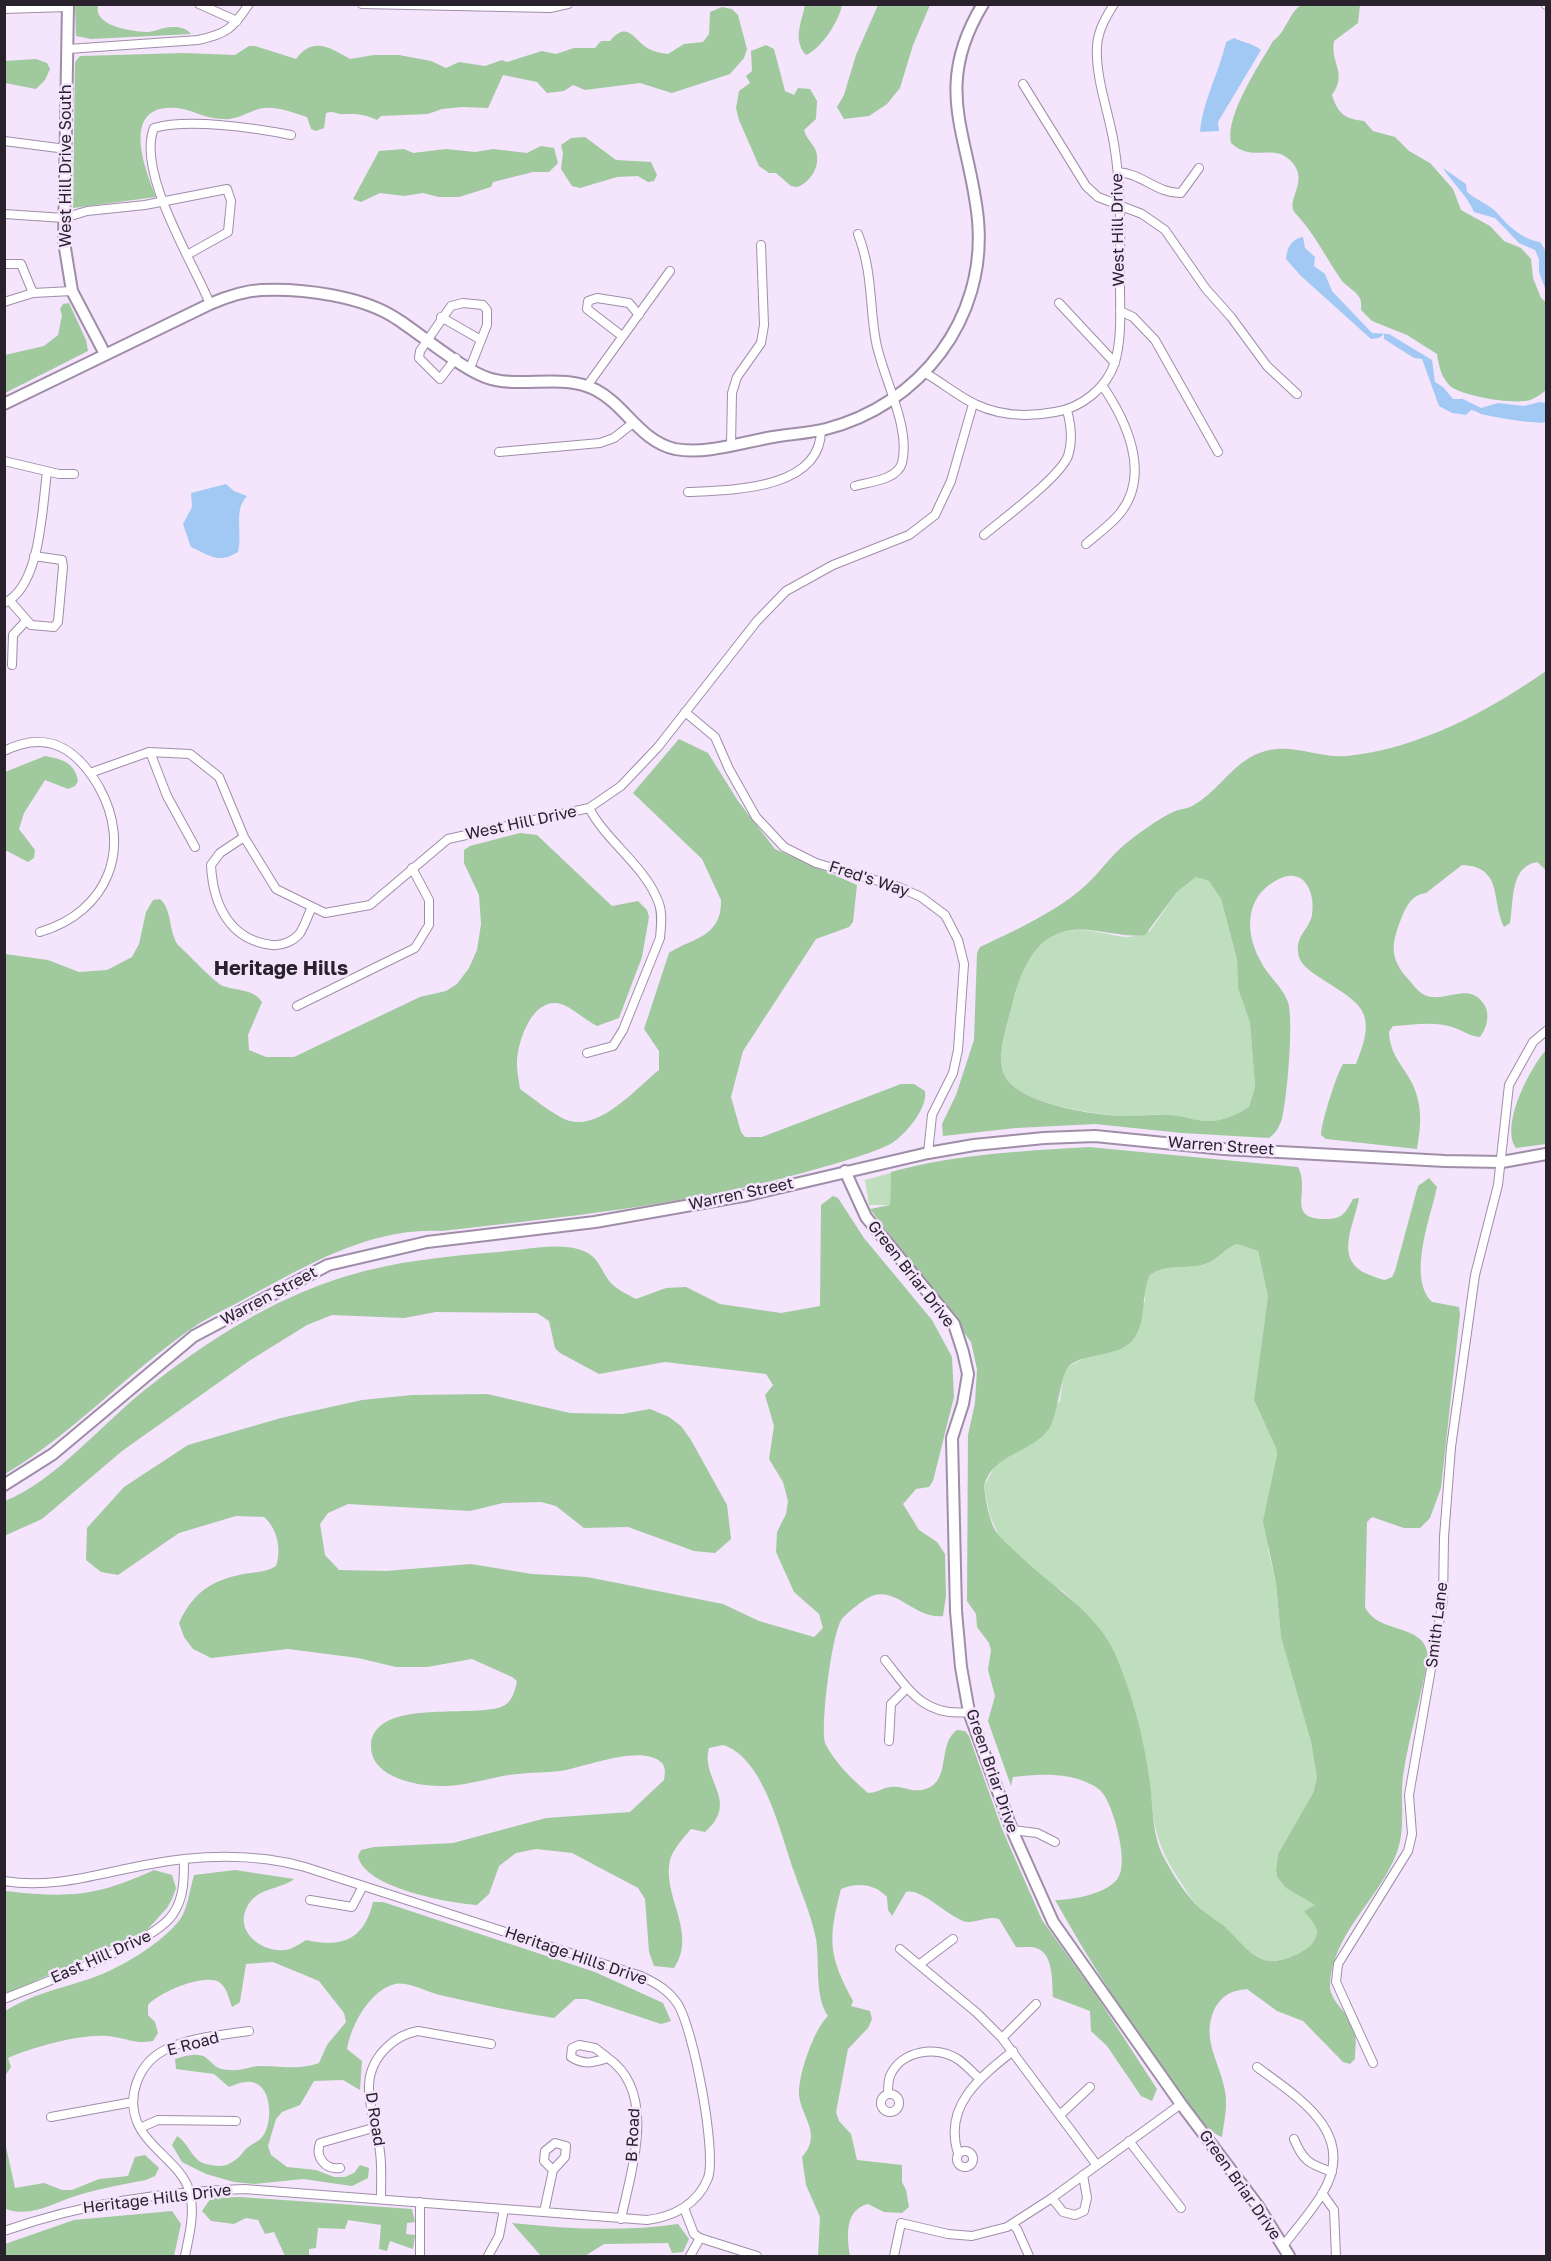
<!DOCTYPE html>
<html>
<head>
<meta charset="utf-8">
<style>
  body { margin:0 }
  #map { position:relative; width:1551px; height:2261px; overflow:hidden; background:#f4e4fc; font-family:"Golos Text",sans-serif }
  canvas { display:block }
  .frame { position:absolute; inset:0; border:6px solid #29222d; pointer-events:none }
</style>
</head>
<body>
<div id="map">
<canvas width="1551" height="2261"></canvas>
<div class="frame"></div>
</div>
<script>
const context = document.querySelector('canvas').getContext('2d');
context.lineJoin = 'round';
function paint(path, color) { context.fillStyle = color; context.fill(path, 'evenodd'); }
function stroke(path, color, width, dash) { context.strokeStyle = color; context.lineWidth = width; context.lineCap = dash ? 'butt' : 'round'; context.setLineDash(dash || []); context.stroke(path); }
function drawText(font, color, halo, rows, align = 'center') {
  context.font = font + ' "Golos Text",sans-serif'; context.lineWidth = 5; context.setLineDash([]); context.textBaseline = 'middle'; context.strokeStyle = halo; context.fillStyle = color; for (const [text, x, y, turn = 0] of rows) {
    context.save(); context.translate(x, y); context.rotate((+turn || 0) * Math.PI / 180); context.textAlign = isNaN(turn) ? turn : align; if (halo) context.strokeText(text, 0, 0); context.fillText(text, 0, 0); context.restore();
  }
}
paint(new Path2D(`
  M1196,877L1209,881L1221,899L1237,959L1238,988L1250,1023L1255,1087L1249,1107C1238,1114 1225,1120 1211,1121C1199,1123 1184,1116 1171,1115C1154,1113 1138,1117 1121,1116C1094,1114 1015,1103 1005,1076C996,1052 1009,1019 1015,995C1020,973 1034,943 1057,934C1081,925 1100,934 1124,937C1132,938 1142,933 1150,931L1177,892Z
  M891,1173L890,1205H869L865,1180Z
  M1237,1244L1258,1251L1268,1296L1254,1400L1276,1448L1277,1455L1268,1549L1276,1583L1281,1637L1311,1742L1317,1778L1313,1793L1278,1854L1276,1870L1277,1877L1286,1888L1316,1905L1304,1911C1309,1917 1318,1926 1317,1935C1313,1951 1278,1965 1263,1960C1247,1954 1237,1938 1225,1927C1217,1920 1207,1915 1199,1907C1190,1898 1185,1888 1178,1878C1159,1848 1153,1828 1151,1792L1094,1622L1063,1591L1045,1580L999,1536L990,1516L984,1486L996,1464L1008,1456L1060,1401L1064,1373L1068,1367L1086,1357L1119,1348L1145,1301L1144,1287L1150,1275C1167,1263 1186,1270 1205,1264C1218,1260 1225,1248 1237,1244Z`), '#bfdebd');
paint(new Path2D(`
  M75,5H98C93,26 130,31 146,32C155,32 165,26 174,27C181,27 187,29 191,34L91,39L76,36Z
  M805,5H842C839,21 822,48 806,55C792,40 802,21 805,5Z
  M878,5H930L913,45L900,88L887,104L869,116L844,119L837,107L844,95L856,55Z
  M1301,5H1360L1358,23L1334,41C1330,64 1348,73 1332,95C1338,114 1345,119 1364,121L1373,131L1395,137L1409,151L1430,163L1453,189L1461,210L1490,226L1504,241L1521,248L1531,259L1533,278L1541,298L1546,302V390C1542,394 1537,397 1530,400C1515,405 1459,396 1449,385C1441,376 1439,366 1437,354L1407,335L1372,321L1361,310C1361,305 1362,301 1359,297C1355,290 1347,287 1342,281C1326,258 1315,234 1296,214C1283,201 1312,181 1290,160C1272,143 1252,163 1231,143C1225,115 1259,66 1273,41C1287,31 1288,14 1301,5Z
  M722,7L732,9L738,15L747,49L744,58L730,74L672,93L640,83L585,90L573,85L564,91L547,93L537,82L503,75L488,108L462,107L442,109L428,114L381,116L377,120C364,114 358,114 344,114C337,115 334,110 326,113L324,128L316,131L311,129L307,117C290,112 271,103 253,111C242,115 235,120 222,119C206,119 193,110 177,108C119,103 145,169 156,197L73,208L75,62L80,56L184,53L235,55L249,46H255L296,59C313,36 331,48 350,59L374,55H399L431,61L446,68L459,62L485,66L502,60L507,62L542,51L556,54L574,48H595L601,41H610C628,19 634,41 649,49C655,52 661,53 668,54L684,44L703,42L709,34L710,12Z
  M766,45L774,49L785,91L794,95L798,88L810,89L817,101L816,119L804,130C806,137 810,141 814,147C823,162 812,182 797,187L791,186L776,173H769L759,166L739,120L736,108L739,91L750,83L746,76L752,71L751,51Z
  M36,59L47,63L50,69L45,80L36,89L5,83V61Z
  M585,137L616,160L651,162L657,175L654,181L648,182L638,176L617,177L580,188L572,186L561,169L563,153L561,145L571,138Z
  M541,146L554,148L558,163L549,172H533L493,182L491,187L459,197H439L423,193L404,196L380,193L361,202L353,199L379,151L404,149L413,153L446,149L475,152L493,149L527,153Z
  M69,303L86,340L88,351L5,393V355L44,346L58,335L62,315L60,309L63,304Z
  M1546,671V870L1537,862C1509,867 1514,903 1510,923L1504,927C1491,899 1503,867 1462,865L1426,893C1414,894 1408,903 1403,914C1392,942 1387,957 1410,981C1414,986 1420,994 1427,996C1445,1002 1469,982 1483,1003C1491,1013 1487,1028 1480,1037C1469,1036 1462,1030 1452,1027C1435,1021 1411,1025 1393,1026L1389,1032C1390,1055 1402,1064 1412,1083C1423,1106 1421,1126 1417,1149L1326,1139L1321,1135C1321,1123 1337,1073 1343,1064H1356C1381,1005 1356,1003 1313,973C1305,967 1299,962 1298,952C1296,935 1309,930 1312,915C1316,891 1303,864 1275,881C1245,898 1245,932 1260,960C1267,975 1282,986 1288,1002C1294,1021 1287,1100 1282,1119C1279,1127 1276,1133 1269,1138L1182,1133L1095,1124L1016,1128L943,1136L942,1124L956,1095L974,1040L977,953L980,947C1014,931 1058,911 1086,885C1099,873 1110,857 1124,845C1138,834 1156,820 1173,812C1179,809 1188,809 1194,805C1215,793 1229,770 1249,758C1286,737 1312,759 1347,756C1418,749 1489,711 1546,671ZM1196,877L1209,881L1221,899L1237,959L1238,988L1250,1023L1255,1087L1249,1107C1238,1114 1225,1120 1211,1121C1198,1122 1184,1116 1171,1115C1155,1114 1140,1116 1125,1116C1097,1116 1021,1104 1006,1078C994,1057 1009,1020 1014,998C1020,975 1032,945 1055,935C1084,921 1113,939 1145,935L1177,892Z
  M679,739L708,753L738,801L775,849L857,885L853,922L849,927L816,939L743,1051L731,1097L741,1132L745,1137H762L901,1084H914L925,1091C928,1108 906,1134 892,1143C875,1153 827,1166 806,1172C687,1205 564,1217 441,1231C372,1227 309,1264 250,1296C231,1307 209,1316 191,1329C126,1374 73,1434 5,1474V954L48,960L79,972L107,970L132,957L139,944L146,912L153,900L160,899C173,911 168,931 178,945C187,953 215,983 223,986C237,991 254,989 262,1002L248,1035L249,1050L266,1057H294L420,997L446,991L457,984L469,968L477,950L481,924L479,895L464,863V850L470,846L520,833L537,835L612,906L638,901L647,910L649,917L642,957L619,1018L597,1026C585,1020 573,1008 561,1004C532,995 516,1045 517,1065C517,1073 519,1081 520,1089C533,1098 547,1110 562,1118C596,1136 634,1090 659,1070V1051L644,1029L669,953C691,938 722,938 721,900L702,859L633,793Z
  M45,756C61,759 75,762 78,781L75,786L68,789L45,780L24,813L19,829L35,850L34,858L28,862L5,850V772Z
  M1546,1050V1144L1516,1148C1500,1125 1530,1068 1546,1050Z
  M1089,1147L1298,1167C1311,1191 1285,1219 1325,1219C1342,1219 1345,1214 1353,1199L1359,1198C1355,1223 1335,1256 1363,1272C1370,1275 1378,1279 1385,1280L1392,1277L1395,1271L1418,1186L1429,1178L1437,1187C1431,1216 1407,1277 1432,1302L1459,1307L1460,1314L1441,1488L1430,1518L1420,1528H1404L1372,1517L1367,1522L1365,1607C1378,1635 1425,1622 1428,1656C1422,1696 1409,1735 1403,1776C1400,1802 1406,1828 1397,1852C1380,1899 1332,1933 1330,1985C1329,2001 1349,2013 1354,2028C1357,2038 1355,2049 1355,2059L1350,2064L1343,2062L1303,2021L1277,2011L1247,1989C1230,1991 1222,1995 1214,2010C1201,2040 1220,2062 1225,2091C1228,2106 1224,2122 1222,2137C1203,2130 1191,2105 1179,2090C1133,2029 1092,1966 1055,1900C1073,1900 1107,1894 1118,1878C1129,1862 1114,1810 1104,1795C1101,1790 1095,1786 1090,1784C1068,1772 1036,1774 1013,1777L1011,1786L988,1721L995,1696L988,1670L991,1650L989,1643L977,1627L976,1614L967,1601L968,1435L975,1403L977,1369L971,1342L870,1209L890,1205L891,1172C956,1154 1023,1151 1089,1147ZM1237,1244L1258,1251L1268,1296L1254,1400L1276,1448L1277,1455L1263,1521L1276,1583L1281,1637L1311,1742L1317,1778L1313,1793L1278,1854L1276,1870L1277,1877L1286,1888L1315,1905L1304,1911C1308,1917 1318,1926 1317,1934C1314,1951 1279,1965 1264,1960C1247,1954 1237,1937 1223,1925C1216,1920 1208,1915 1201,1909C1186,1896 1171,1872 1162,1854C1153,1834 1153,1813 1151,1792C1146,1746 1134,1699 1116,1656C1097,1611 1050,1586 1017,1553C1010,1546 1000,1538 995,1530C988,1517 986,1500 984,1486C993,1452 1033,1454 1050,1427C1058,1413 1061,1373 1069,1366C1086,1352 1118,1357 1132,1341C1148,1322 1140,1295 1150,1275C1167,1263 1186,1270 1205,1264C1218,1260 1225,1248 1237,1244Z
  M833,1196L838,1198L864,1238L932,1320L952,1357L954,1397L933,1481L929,1487L916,1489L903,1504L919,1530L937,1542L945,1554L946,1596L943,1616C916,1619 898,1589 875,1595C866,1597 848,1612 842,1619C832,1631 819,1732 826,1745C836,1764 852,1779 868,1793C877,1793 882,1788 890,1787C901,1785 911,1792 922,1790C953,1784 936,1745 957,1730L965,1731L969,1736L1002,1829L1042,1920L1096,1995L1157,2089L1152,2101L1141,2096L1107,2046L1091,2031L1090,2011L1053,1997C1052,1983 1054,1953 1036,1948C1030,1946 1022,1948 1016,1947L999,1919C987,1915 974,1925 963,1921C945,1914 921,1888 906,1892L892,1916L888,1910L887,1897C875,1884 858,1882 841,1889C828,1939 828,1955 853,2001L851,2006L870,2011L872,2019L868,2028L848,2049L836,2112L839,2121L851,2134L857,2160L902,2165V2182L906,2190L909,2207L902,2213L884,2212L868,2204C844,2210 847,2237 850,2256H818L820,2217L806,2185L802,2157C823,2134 801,2117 799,2095C798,2075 814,2029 828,2016C814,1995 820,1963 816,1939C811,1914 801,1892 793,1869C783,1839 772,1797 754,1771C746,1759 736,1749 723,1745L709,1748C700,1780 741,1801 705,1832L691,1829C684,1837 673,1849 670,1860C662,1897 698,1933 674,1968L654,1966L649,1952L645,1899L638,1888L572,1853L536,1849L516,1853L499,1866L489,1894L477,1905C449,1903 364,1888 358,1856L361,1850L374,1847L453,1843L546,1818L630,1812L664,1780C665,1774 666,1768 662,1763C641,1743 584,1768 560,1771C546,1773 532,1772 518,1774C494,1776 471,1785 447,1786C421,1787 370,1779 371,1745C374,1698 470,1718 501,1707C512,1703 515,1691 517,1681L512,1677L472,1659L427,1667H396L358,1658L288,1649L211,1658L193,1649L184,1637L179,1623C193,1593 211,1580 244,1574C255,1572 267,1572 276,1566C282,1550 277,1528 264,1517L236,1516L179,1533L118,1575L101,1572L86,1560L87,1528L124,1487L188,1445L281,1418L362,1400L412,1395L487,1394L570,1413L622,1414L650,1409L669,1417L681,1426L691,1440L727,1505L731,1539L715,1553L694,1551L628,1527L584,1528L556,1506L541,1502L503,1503L470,1511L348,1504L328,1513L320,1524L325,1555L339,1570L386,1571L471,1564L532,1574L587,1577L723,1604L759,1621L814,1637L823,1628L819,1614L794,1592L776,1552L777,1532L786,1514L788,1501L783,1482L769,1459L774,1426L765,1395L773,1385L766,1374L665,1362L599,1374L560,1353L555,1348L549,1321L537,1313L436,1312L404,1318L332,1315L307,1325L249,1361L122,1451L42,1519L4,1536L5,1501C54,1482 104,1422 146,1389C205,1342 275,1297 347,1276C397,1261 448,1256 499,1252C524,1250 556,1242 581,1250C599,1256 599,1268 610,1282C617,1290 627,1294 636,1299L666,1288L686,1287L720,1304L781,1313L820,1306L821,1205Z
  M154,1870L172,1875L176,1888L172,1899L167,1908L147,1930L5,1995V1891C67,1898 96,1897 154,1870Z
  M235,1870L294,1879C280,1890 257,1887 247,1907C233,1933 266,1956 290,1949C295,1947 301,1943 306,1940C342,1948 364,1940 373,1902H383L595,1972L663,2003L671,2021L661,2024L586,1999H575L554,2018C516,2012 478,2004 440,1995C426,1992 409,1981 395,1984C370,1990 351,2025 347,2049L362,2061L360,2090L343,2080L314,2081L300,2105L282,2112L276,2119L268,2146L271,2155L287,2167L316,2170L334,2177H345L354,2173L360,2165L369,2168L368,2178L352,2186L303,2179L254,2184L234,2182L206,2174L182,2162L172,2145L177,2136C189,2143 192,2161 206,2164C225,2169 234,2164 245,2150C250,2144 259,2142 263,2136C274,2121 272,2079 246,2082C241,2082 234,2085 229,2087L214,2074L176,2069L175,2059C217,2045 202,2069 230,2070C240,2071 249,2067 258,2066C279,2065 298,2071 319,2063L327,2045L346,2022L344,2013L319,1981L273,1962L246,1964L240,2002L232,2007C229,1999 227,1987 219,1982C203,1973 158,1993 148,2005V2015L155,2022L158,2033L153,2041C137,2045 123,2037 107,2036C80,2034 33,2047 8,2058L11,2067L5,2076V2011C30,1995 58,1989 86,1980C114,1972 164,1943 181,1918C188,1907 190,1888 194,1875Z
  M5,2142L15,2188L44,2183L62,2190H72L99,2179L128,2176L135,2157L145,2155L159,2168L155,2176L146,2180C125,2184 103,2188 82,2194C58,2200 32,2219 6,2209L5,2206Z
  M240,2197L412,2209L415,2222L407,2223L406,2234L415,2235L413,2249L390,2241L387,2251L379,2249L381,2225L348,2220L345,2229L318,2228L316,2248L309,2249V2256H285L274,2232L265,2234L258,2220L246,2218L234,2224L211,2221L202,2211L211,2198Z
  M172,2211L181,2224L174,2256H5V2244L74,2220Z
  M512,2223C568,2229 623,2232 678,2224L689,2239L683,2252L672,2253L668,2243L604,2244L585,2256H541Z`), '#a0c99e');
paint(new Path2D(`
  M1234,38C1244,43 1253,43 1261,50L1218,122L1219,131L1200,132C1203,100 1219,73 1226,42Z
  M1443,168L1466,184L1467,192C1476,200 1491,205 1498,214C1508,226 1524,240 1540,242L1546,251V291L1539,272V259L1535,250L1519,243L1495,218L1474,212C1466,194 1453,184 1443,168Z
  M1303,237L1305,248L1315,257L1314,266L1325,274L1332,291L1372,333L1389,334L1432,360L1435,382L1443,387L1453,399H1463L1481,408L1498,403L1524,406L1540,402L1546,403V422C1538,425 1495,417 1485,415C1479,414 1477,411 1471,410L1466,415L1452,413L1439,406L1422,359L1414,358L1384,339V334L1379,338L1371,339L1301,276L1286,259C1287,248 1291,239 1303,237Z
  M226,484L234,491L247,496C233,510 243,533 238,552C218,564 211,556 191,547L183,524L192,507L191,493Z`), '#a2c9f4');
const minor = new Path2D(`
  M199,4L237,21
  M362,4L550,8L568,4
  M1546,4V5
  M4,9L68,7
  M68,49L198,40C227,34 233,28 249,4
  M1023,84L1086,186L1098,197L1142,214L1165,230L1206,289L1231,317L1267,366L1297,394
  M4,141L66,149
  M1118,172C1141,173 1158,194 1181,193L1199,168
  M4,214L64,218L87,211L145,205L227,189L231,201L228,232L187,255
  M4,264H21L33,293
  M4,302L33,293L72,291
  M1059,303L1115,363
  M210,304C193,262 136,172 154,128C188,118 255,128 291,135
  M1120,311L1133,317L1155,340L1218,452
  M441,317L481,340
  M622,336L587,309L588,301L597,298L629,303L639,315
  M456,358L440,379L419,358L420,351L451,306L463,303L483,305L487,310V325L470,368
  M925,373C942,382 957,396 975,404C1000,416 1029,417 1055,412C1081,408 1107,388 1115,362C1122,338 1120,310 1120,285C1120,238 1122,191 1114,144C1109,112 1095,78 1097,46C1098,30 1106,17 1114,4
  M587,386L670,271
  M731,445L732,393L737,377L761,343L764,325L761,245
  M499,452L600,443L614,438L633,423
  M4,461L59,474H74
  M855,486C869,482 897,480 902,463C911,427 883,378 876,342C869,303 873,273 858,234
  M688,492C731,490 821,490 821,430
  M984,535C1004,518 1059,478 1068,456C1073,441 1071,425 1067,410
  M1086,544C1097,534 1112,524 1121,512C1151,473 1126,420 1102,385
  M10,601L31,625L54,627L58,622L63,567L62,560L34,556
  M4,603C41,587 42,507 47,472
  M12,665L13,635L25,622
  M685,712L715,737L729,769L756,817L784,847L816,863L899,887L921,897L945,915L958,940L964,964L958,1050L953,1073L932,1115L928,1153
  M4,751C48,729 77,749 99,787C133,848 108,912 40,932
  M150,752L167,796L195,847
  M90,773L149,752L190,754L219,777L244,837L276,889L325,913L370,905L448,839L589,808L621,786L658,747L757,621L786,591L833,565L909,535L935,515L951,481L973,404
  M244,837L220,853L211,865C213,904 229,940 272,945C282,946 294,941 300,933C305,925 308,915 312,907
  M297,1006L415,948L429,925V900L412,868
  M587,1053L613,1046L623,1030L660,938C661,927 663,912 658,901C644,865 607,842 589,808
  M885,1660C910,1692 925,1717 969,1712
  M889,1741L891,1704L907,1688
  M1012,1830L1037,1833L1055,1842
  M4,1881C54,1889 97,1874 145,1865C197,1855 254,1853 305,1867L641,1976C656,1983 668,1990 677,2003C693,2026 717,2152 708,2178C698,2204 673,2217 647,2220L244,2189C160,2192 85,2203 4,2231
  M310,1900L352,1907L363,1886
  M900,1949L977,2013L1002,2038L1096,2164
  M920,1964L953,1939
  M4,1999C42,1983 154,1944 173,1914C184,1898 184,1879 184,1860
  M1002,2038L1036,2004
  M579,2045L595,2048L608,2058C594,2062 585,2066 571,2057L572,2048Z
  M608,2058C658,2093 631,2170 621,2219
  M1373,2063L1336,1982L1338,1964L1408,1851L1412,1834L1409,1795L1443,1600L1444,1537L1451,1447L1475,1275L1498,1185L1509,1085L1533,1042L1546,1031
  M1257,2067C1299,2098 1359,2134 1322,2194C1311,2212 1296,2229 1283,2246
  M888,2094C888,2089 888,2081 890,2076C901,2050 937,2045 959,2060C966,2065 973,2073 980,2079
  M881 2103a9 9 0 1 1 18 0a9 9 0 1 1-18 0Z
  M1060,2115L1090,2087
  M51,2117L133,2102
  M140,2128L158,2120L236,2121
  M1294,2139C1303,2161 1309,2164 1332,2172
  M1129,2141L1181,2208
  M555,2143L566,2146L565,2157L553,2170L544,2161L545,2151Z
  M957 2159a8 8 0 1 1 16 0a8 8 0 1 1-16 0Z
  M958,2153C943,2106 980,2077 1013,2051
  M340,2168C325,2170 315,2157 320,2143L373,2128
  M1322,2193L1334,2210L1336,2256
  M381,2198C381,2183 382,2167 380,2152C376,2115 354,2080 386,2048C396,2038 405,2033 418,2031L491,2044
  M1052,2198L1063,2212L1075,2215L1084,2211L1087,2198L1083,2175
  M684,2208L694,2234L700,2238L757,2256
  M544,2212L553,2170
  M1012,2224L1017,2229L1029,2256
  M185,2256C189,2236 195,2214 190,2193C183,2166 152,2151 140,2128C124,2099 138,2061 169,2048C193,2037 223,2035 249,2031
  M420,2256V2202
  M488,2256L499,2236L504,2209
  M690,2256L700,2238
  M894,2256L901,2223L948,2234L972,2236L1007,2227L1052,2198L1181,2104`);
const tertiary = new Path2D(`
  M68,4L64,242L72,291L105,354
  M4,404L210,304C226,297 243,291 261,290C302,288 363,296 397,319C422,335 465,372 491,379C526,388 563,373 596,390C625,405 640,441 675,449C706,455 743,442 773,437C791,434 809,433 826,429C920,405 987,319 978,220C970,136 931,89 983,4
  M845,1171L866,1217L954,1324L963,1352L968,1374L963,1404L952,1438L956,1611L961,1667L969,1712L1012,1830L1053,1922L1181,2104L1258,2206L1289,2256
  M4,1485L53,1454L194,1336L328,1265L427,1242L595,1222L748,1195L928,1153L974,1145L1044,1138L1095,1136L1224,1149L1445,1161L1502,1162L1546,1154`);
stroke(minor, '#a08ea9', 10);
stroke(tertiary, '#a08ea9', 14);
stroke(minor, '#fff', 8);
stroke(tertiary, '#fff', 10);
drawText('16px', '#29222d', '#f4e4fc', [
  ["West Hill Drive South",66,166,-90],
  ["West Hill Drive",1118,230,-91],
  ["West Hill Drive",521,823,-12],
  ["Fred's Way",869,879,18],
  ["Warren Street",1221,1146,4],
  ["Warren Street",741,1194,-12],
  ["Green Briar Drive",911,1274,52],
  ["Warren Street",269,1296,-28],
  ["Smith Lane",1437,1625,-83],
  ["Green Briar Drive",992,1771,71],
  ["Heritage Hills Drive",576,1956,19],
  ["East Hill Drive",101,1957,-24],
  ["E Road",193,2044,-15],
  ["D Road",375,2119,81],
  ["B Road",633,2135,-87],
  ["Green Briar Drive",1240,2185,55],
  ["Heritage Hills Drive",157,2199,-7]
]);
drawText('bold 20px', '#29222d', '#f4e4fc', [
  ["Heritage Hills",281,969]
]);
</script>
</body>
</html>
